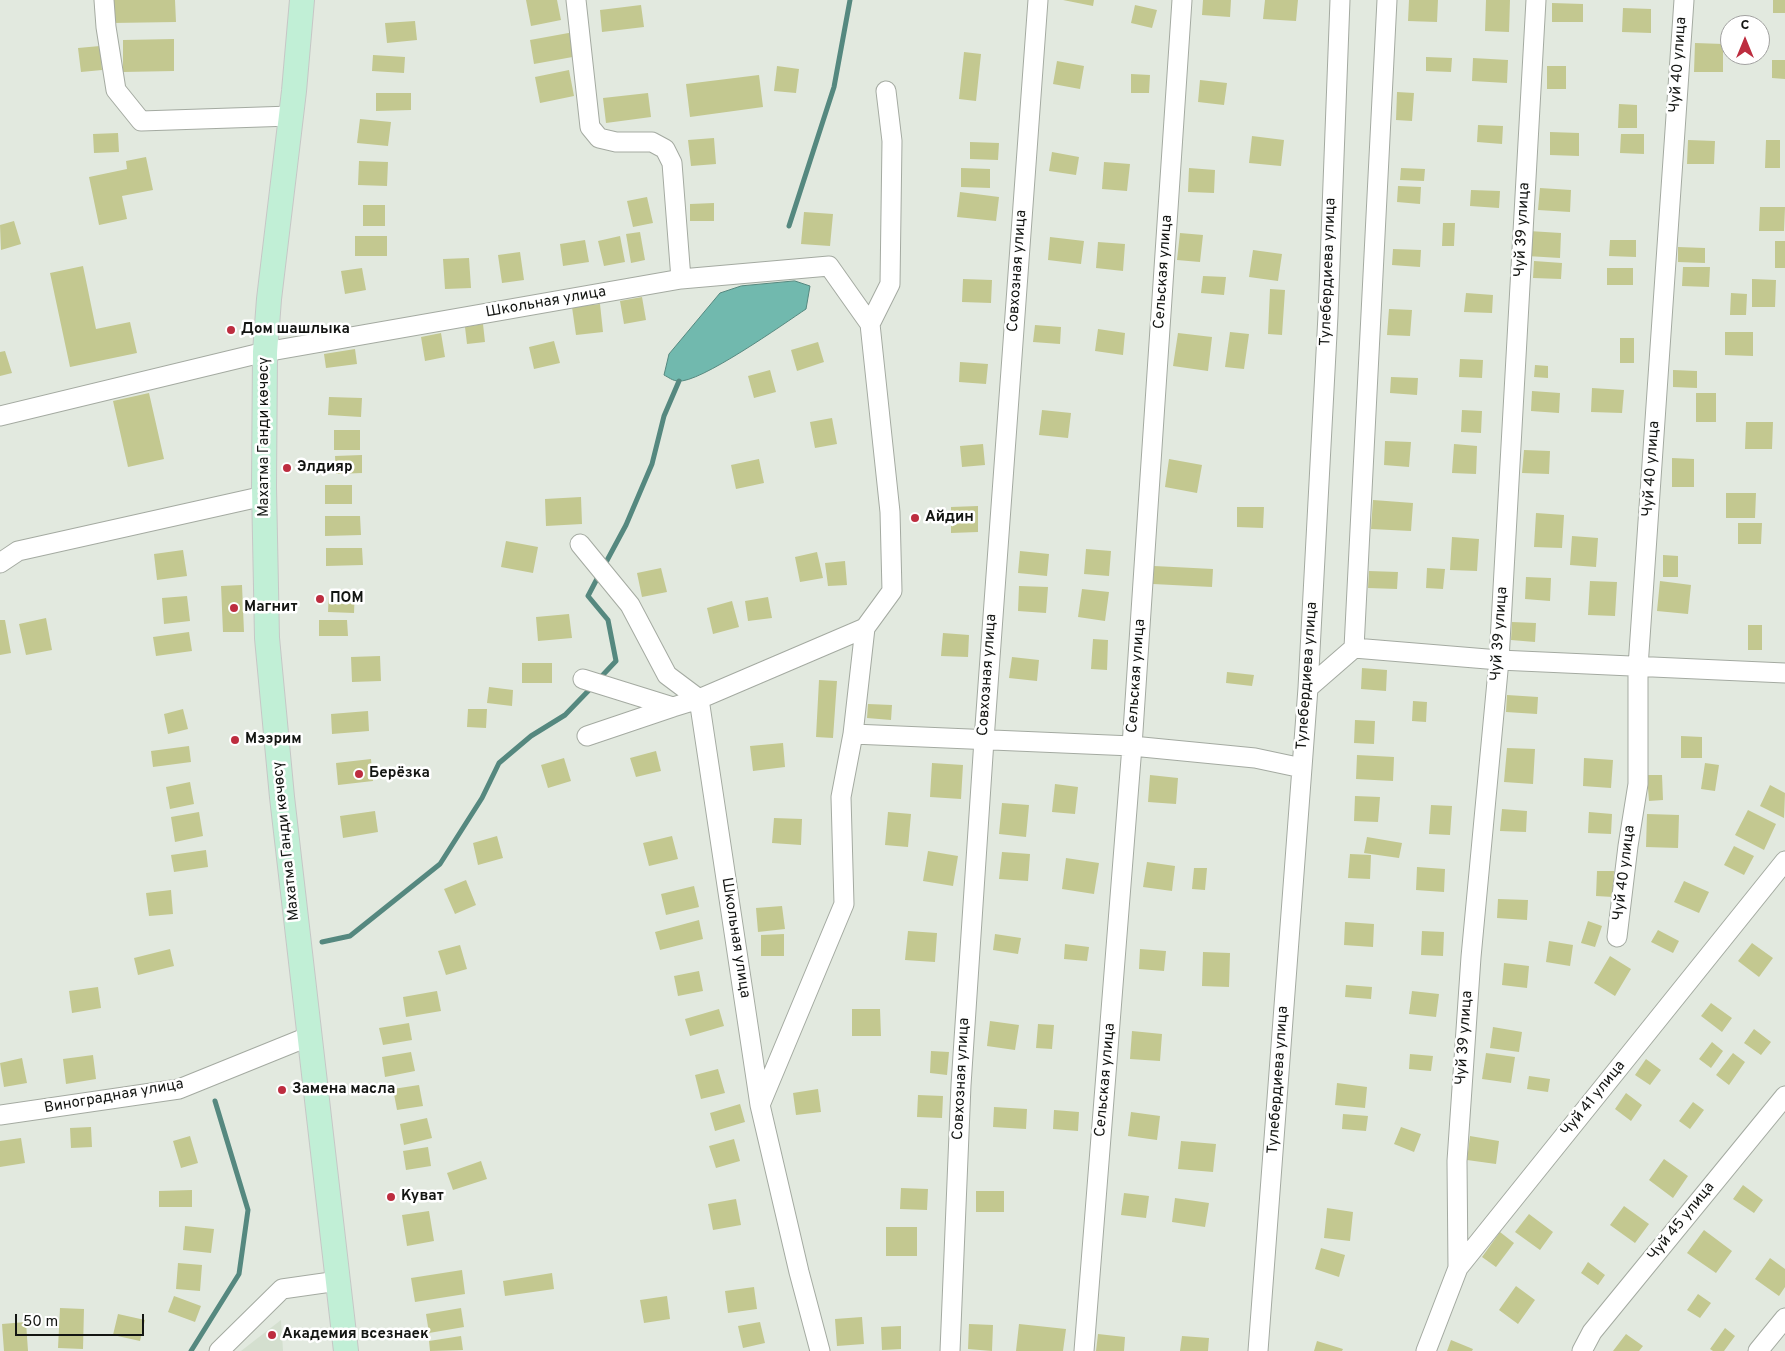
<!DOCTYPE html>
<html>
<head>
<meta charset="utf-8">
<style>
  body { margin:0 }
  #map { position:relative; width:1785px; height:1351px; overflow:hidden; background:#e2e9df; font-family:Overpass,sans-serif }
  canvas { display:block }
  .north { position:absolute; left:1720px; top:15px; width:50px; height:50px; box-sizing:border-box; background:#fff; border:1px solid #a1a1a0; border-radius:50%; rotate:0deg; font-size:14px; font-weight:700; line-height:20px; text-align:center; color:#131512 }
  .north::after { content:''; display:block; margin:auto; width:18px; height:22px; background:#bd2d3f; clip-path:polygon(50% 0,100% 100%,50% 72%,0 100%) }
  .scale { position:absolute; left:15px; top:1314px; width:129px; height:22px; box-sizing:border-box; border:2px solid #131512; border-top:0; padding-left:6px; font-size:15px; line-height:18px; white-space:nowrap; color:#131512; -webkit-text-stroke:4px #fff; paint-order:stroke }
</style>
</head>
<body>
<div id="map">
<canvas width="1785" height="1351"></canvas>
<div class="north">С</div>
<div class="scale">50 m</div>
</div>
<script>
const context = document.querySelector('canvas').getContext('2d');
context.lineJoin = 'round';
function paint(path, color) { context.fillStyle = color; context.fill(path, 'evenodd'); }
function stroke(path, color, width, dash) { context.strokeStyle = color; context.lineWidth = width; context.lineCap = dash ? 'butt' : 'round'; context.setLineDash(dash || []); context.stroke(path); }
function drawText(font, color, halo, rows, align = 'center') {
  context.font = font + ' Overpass,sans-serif'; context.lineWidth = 5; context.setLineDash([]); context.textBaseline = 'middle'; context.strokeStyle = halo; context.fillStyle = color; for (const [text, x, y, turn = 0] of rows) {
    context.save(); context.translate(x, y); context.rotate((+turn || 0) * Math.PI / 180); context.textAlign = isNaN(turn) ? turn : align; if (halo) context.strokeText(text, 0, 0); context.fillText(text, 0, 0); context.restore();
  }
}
paint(new Path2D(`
  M281,1320L283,1351H241Z`), '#d4dfcf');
const water = new Path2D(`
  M795,281L810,286L806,309C785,323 699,384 678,381C673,381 668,377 664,375L669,354L720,293L741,286Z`);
paint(water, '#71b9ae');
stroke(water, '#55887f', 1);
stroke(new Path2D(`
  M789,226L834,87L850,0
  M604,566L626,525L652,464L664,416L679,381
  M599,575L588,596L608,620L616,661L599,679
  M322,942L350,936L440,864L482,798L499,763L531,736L565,715L592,687
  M191,1351L239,1274L248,1210L215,1101`), '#55887f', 5);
paint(new Path2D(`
  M112,0H175L176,22L112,23Z
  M526,0H557L561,20L531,26Z
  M1063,0H1094L1093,6Z
  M1203,0H1231L1230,17L1202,15Z
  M1265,0H1298L1296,21L1263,19Z
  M1409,0H1438L1437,22L1408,21Z
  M1486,0H1510L1509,32L1485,31Z
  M1773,0H1785V13H1773Z
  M1552,3L1583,4V22H1552Z
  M641,5L644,27L602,32L600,10Z
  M1135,5L1157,10L1152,28L1131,23Z
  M1623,8L1651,9V33L1622,32Z
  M415,21L417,40L387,43L385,23Z
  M574,32L578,56L534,64L530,40Z
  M174,39V71L123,72V40Z
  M1695,43L1723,44V72H1694Z
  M100,46L102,70L81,72L78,48Z
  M964,52L981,54L976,101L959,99Z
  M373,55L405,57L404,73L372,71Z
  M1426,57L1452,58L1451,72L1426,71Z
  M1473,58L1508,60L1507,83L1472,81Z
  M1772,60H1785V79L1772,78Z
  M1057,61L1084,66L1080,89L1053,84Z
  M777,66L799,69L796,93L774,91Z
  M1547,66H1566V89H1547Z
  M569,70L574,96L540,103L535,77Z
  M1131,74L1150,75L1149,93H1131Z
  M759,75L763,107L690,117L686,84Z
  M1200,80L1227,83L1224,105L1198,102Z
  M1397,92L1414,93L1412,121L1396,120Z
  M376,93H411V110L376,111Z
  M648,93L651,117L606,123L603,98Z
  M1619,104L1637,105V128H1618Z
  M360,119L391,122L388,146L357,143Z
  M1478,125L1503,126L1502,144L1477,142Z
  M1550,132L1579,133V156L1550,155Z
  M118,133L119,152L94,153L93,134Z
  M1621,134H1644V154L1620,153Z
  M1252,136L1284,140L1281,166L1249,163Z
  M714,138L716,164L691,166L688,140Z
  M1688,140L1715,141L1714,164H1687Z
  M1766,140H1780V168H1765Z
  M970,142L999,143L998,160L970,159Z
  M1052,152L1079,157L1076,175L1049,171Z
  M146,157L153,190L122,196L127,219L99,225L89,177L127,169L126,161Z
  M359,161L388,162L387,186L358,185Z
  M1104,162L1130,164L1127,191L1102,189Z
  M961,168L990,169V188L961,187Z
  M1189,168L1215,170L1214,193L1188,192Z
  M1401,168L1425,169L1424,181L1400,180Z
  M1398,186L1421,187L1420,204L1397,202Z
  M1540,188L1571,190L1570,212L1538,210Z
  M1471,190L1500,191L1499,208L1470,206Z
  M960,192L999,197L996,221L957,217Z
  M647,197L653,223L633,227L627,201Z
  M714,203V221H690V204Z
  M363,205H385V226H363Z
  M1760,207H1785L1784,231H1759Z
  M804,212L833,214L830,246L801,244Z
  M14,221L21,244L1,250L0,225Z
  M1443,223H1455L1454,246H1442Z
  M1529,231L1561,233L1560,258L1527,256Z
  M640,232L645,260L631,263L626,234Z
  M1180,233L1203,235L1200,262L1177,260Z
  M355,236H387V256H355Z
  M620,236L625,262L604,266L598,241Z
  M1050,237L1084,241L1081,264L1048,260Z
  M585,240L589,262L563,266L560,244Z
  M1610,240H1636V257L1609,256Z
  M1775,241H1785V268H1775Z
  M1098,242L1125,244L1123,271L1096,268Z
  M1678,247L1705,248V263L1678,262Z
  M1393,249L1421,250L1420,267L1392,265Z
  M1253,250L1282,254L1278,281L1249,277Z
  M520,252L524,280L502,283L498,255Z
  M469,258L471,288L445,289L443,259Z
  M1534,261L1562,263L1561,279L1533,278Z
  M83,266L96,329L130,322L137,353L70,367L50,273Z
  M1683,267H1710L1709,287L1682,286Z
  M362,268L366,290L345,294L341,271Z
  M1607,268H1633V285H1607Z
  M1203,276L1226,277L1224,295L1201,293Z
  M963,279L992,280L991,303L962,302Z
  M1752,279L1776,280L1775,307H1752Z
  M1270,289L1285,290L1282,335L1268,334Z
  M1466,293L1493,295L1492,313L1464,312Z
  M1731,293L1747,294L1746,315H1730Z
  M642,297L646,320L624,324L620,301Z
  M600,304L603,332L576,335L572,307Z
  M1389,309L1412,310L1410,336L1387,335Z
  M483,324L485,342L467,344L465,327Z
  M1035,325L1061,327L1060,344L1033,342Z
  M1098,329L1125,333L1123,355L1095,351Z
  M1230,332L1249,334L1244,369L1225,367Z
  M1725,332H1753V356L1725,355Z
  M441,333L445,357L425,361L421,337Z
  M1178,333L1212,337L1208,371L1173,366Z
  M1620,338H1634V363H1620Z
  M554,341L560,363L534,369L529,347Z
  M818,342L824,362L797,371L791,350Z
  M355,349L357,364L326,368L324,354Z
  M5,351L12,373L0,376V352Z
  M1460,359L1483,360L1482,378L1459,377Z
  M960,362L988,364L986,384L959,382Z
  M1535,365L1548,366V378L1534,377Z
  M770,370L776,392L754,398L748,376Z
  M1673,370L1697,371V388L1673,387Z
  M1391,377L1418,378L1417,395L1390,393Z
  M1592,388L1624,390L1622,413L1591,412Z
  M1532,391L1560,393L1559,413L1531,411Z
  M149,393L164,459L128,467L113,401Z
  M1696,393H1716V422H1696Z
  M329,397L362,398L361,417L328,415Z
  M1042,410L1071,413L1068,438L1039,435Z
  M1462,410L1482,411L1481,433L1461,432Z
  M832,418L837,444L815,448L810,422Z
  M1746,422H1773L1772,449H1745Z
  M334,430H360V450H334Z
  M1385,441L1411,442L1409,467L1384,465Z
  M983,444L985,465L962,467L960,446Z
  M1454,444L1477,446L1476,474L1452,473Z
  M1524,450L1550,451L1549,474L1522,473Z
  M362,455V473L336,474L335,456Z
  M1672,458L1694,459V487H1672Z
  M759,459L764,483L736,489L731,465Z
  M1169,459L1202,465L1197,493L1165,487Z
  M325,485H352V504H325Z
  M1726,493H1756L1755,518H1726Z
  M581,497L582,524L546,526L545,499Z
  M1373,500L1413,503L1411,531L1371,529Z
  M978,506V532L951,533V507Z
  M1237,507H1264L1263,528L1237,527Z
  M1536,513L1564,515L1562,548L1534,547Z
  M325,516H360L361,535L325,536Z
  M1738,523H1762L1761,544H1738Z
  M1572,536L1598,538L1596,567L1570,565Z
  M1452,537L1479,539L1477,571L1450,570Z
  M506,541L538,547L533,573L501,567Z
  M326,548H362L363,565L326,566Z
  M1086,549L1111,551L1109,576L1084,574Z
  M183,550L187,576L157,580L154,554Z
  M1020,551L1049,554L1047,576L1018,573Z
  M817,552L823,578L800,582L795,557Z
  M1663,555L1678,556V577H1663Z
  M845,561L847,585L828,586L825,563Z
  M1154,566L1213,569L1212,587L1153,584Z
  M661,568L667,592L642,597L637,573Z
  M1427,568L1445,569L1443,589L1426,588Z
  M1369,571L1398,572L1397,589L1368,588Z
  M1526,577L1551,578L1550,601L1525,599Z
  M1590,581L1617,582L1615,616L1588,615Z
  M1660,581L1691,585L1688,614L1657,611Z
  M242,585L244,632H223L221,586Z
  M1019,586L1048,587L1046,613L1018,611Z
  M329,589L355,590L354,613L328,612Z
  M1082,589L1109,592L1105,621L1078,617Z
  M187,596L190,621L164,624L162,598Z
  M768,597L772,618L748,621L745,601Z
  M732,601L739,627L713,634L707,608Z
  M569,614L572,638L538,641L536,617Z
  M46,618L52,650L26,655L19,624Z
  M0,620H5L11,653L0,655Z
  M319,620H347L348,636H319Z
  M1512,622L1536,623L1535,642L1511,640Z
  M1748,625H1762V650H1748Z
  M189,632L192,651L156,656L153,637Z
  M943,633L969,635L968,657L941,656Z
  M1093,639L1108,640L1107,670L1091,669Z
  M380,656L381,681L352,682L351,657Z
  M1012,657L1039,660L1037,681L1009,678Z
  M522,663H552V683H522Z
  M1362,668L1387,670L1386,691L1361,689Z
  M1227,672L1254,675L1252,686L1226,683Z
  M819,680L837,681L833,738L816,737Z
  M489,687L513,690L512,706L487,703Z
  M1507,695L1538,697L1537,714L1506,712Z
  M1413,701L1427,702L1426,722L1412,721Z
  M868,704L892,705L891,720L867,718Z
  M183,709L188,729L168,734L164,714Z
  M468,709H487L486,728L467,727Z
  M368,711L369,731L332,734L331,714Z
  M1355,720L1375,721L1374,744L1354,743Z
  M1681,736L1702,737V758H1681Z
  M783,743L785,767L753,771L750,746Z
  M189,746L191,762L153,767L151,751Z
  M1507,748L1535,749L1533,784L1504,782Z
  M656,751L661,771L636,777L630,758Z
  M1357,755L1394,757L1393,781L1356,779Z
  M564,758L571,781L548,788L541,765Z
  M1584,758L1613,760L1611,788L1583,786Z
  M371,759L373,781L338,785L336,763Z
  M932,763L963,765L961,799L930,797Z
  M1705,763L1719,765L1715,791L1701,789Z
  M1150,775L1178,778L1176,804L1148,802Z
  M1647,775H1662L1663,800L1649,801Z
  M190,782L194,804L170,809L166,787Z
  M1055,784L1078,787L1075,814L1052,812Z
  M1770,785L1785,793L1784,818L1760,806Z
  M1355,796L1380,797L1378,822L1354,821Z
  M1002,803L1029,805L1026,837L999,834Z
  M1431,805L1452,806L1450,835L1429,834Z
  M1502,809L1527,811L1526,832L1500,831Z
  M1748,810L1776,824L1764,850L1735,835Z
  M375,811L378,832L343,838L340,816Z
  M199,812L203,836L175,842L171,817Z
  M888,812L911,814L908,847L885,845Z
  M1589,812L1612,814L1611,834L1588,833Z
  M1647,814L1679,815L1678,848L1646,847Z
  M774,818L802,819L801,845L772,843Z
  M497,836L503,858L478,865L473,843Z
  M672,836L678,859L649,866L643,843Z
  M1367,837L1402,843L1399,858L1364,853Z
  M1734,846L1754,856L1744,875L1724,865Z
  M206,850L208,867L174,872L171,855Z
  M928,851L958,856L953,886L923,881Z
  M1002,852L1030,854L1028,881L999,879Z
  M1350,854L1371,855L1370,879L1348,878Z
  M1066,858L1099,863L1094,894L1062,889Z
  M1147,862L1175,866L1172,891L1143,887Z
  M1417,867L1445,869L1444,892L1416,890Z
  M1194,868H1207L1205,890L1192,889Z
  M1597,871H1614L1613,897L1596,896Z
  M466,880L476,905L455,914L444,889Z
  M1684,881L1709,892L1699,913L1674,902Z
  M694,886L699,907L666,915L661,894Z
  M171,890L173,914L149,916L146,893Z
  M1498,899L1528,900L1527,920L1497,918Z
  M782,906L785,929L758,932L756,908Z
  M699,920L703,939L660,950L655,932Z
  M1588,921L1602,926L1595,947L1581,943Z
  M1345,922L1374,924L1373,947L1344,945Z
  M1658,930L1679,941L1673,953L1651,942Z
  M908,931L937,933L935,962L905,960Z
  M1422,931L1444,932L1443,956L1421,955Z
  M784,934V956H761V935Z
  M995,934L1021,938L1018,954L993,950Z
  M1549,941L1573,945L1570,966L1546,962Z
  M1752,943L1773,958L1759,977L1738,961Z
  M1065,944L1089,947L1087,961L1064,959Z
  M460,945L467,969L446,975L438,951Z
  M170,949L174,966L138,975L134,958Z
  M1140,949L1166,951L1164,971L1139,969Z
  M1203,952L1230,953L1229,987L1202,986Z
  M1610,956L1631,969L1615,996L1594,983Z
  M1504,963L1529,966L1527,988L1502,985Z
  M699,971L703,991L678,996L674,976Z
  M1346,985L1372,987L1371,999L1345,997Z
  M98,987L101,1008L72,1013L69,991Z
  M437,991L441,1011L406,1017L403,997Z
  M1412,991L1439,994L1436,1017L1409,1014Z
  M1711,1003L1732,1018L1722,1032L1701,1016Z
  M719,1009L724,1026L690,1036L685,1019Z
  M852,1009H880L881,1036H852Z
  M990,1021L1019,1025L1015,1050L987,1046Z
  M409,1023L412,1040L383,1045L379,1028Z
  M1038,1024L1054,1025L1052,1049L1036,1048Z
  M1493,1027L1522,1032L1519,1052L1490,1048Z
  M1754,1029L1771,1042L1761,1055L1744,1043Z
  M1132,1031L1162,1034L1160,1061L1130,1059Z
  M1712,1042L1723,1051L1711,1068L1699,1059Z
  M931,1051L949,1052L947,1075L930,1073Z
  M411,1052L415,1071L385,1077L382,1057Z
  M1486,1053L1515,1057L1511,1083L1482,1079Z
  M1733,1053L1745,1062L1729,1085L1716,1075Z
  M1410,1054L1433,1056L1431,1071L1409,1069Z
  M93,1055L96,1079L66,1084L63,1059Z
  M22,1058L27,1083L4,1087L0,1063Z
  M1646,1059L1661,1070L1650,1085L1635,1075Z
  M718,1069L725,1093L701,1099L695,1075Z
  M1529,1076L1550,1079L1548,1092L1527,1089Z
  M1337,1083L1367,1087L1365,1108L1335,1105Z
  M419,1085L423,1106L397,1110L393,1089Z
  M818,1089L821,1112L796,1115L793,1093Z
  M1626,1093L1642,1105L1631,1121L1615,1109Z
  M918,1095L943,1096L942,1118L917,1117Z
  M1693,1102L1704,1110L1690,1129L1679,1121Z
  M740,1104L745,1122L715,1131L710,1113Z
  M994,1107L1027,1109L1026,1129L993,1127Z
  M1054,1110L1079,1112L1078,1131L1053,1129Z
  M1131,1112L1160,1116L1157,1140L1128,1136Z
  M1343,1114L1368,1116L1366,1131L1342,1129Z
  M427,1118L432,1138L404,1145L400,1124Z
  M91,1127L92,1147L71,1148L70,1128Z
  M1401,1127L1421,1134L1414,1152L1394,1144Z
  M190,1136L198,1163L181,1168L173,1141Z
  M1470,1136L1499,1141L1496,1164L1467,1160Z
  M21,1138L25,1163L0,1167V1141Z
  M734,1139L740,1161L716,1168L709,1146Z
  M1181,1141L1216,1144L1213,1172L1178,1169Z
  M428,1147L431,1166L406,1170L403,1151Z
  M1664,1159L1688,1176L1673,1198L1649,1180Z
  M481,1161L487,1179L453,1190L447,1173Z
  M1743,1185L1763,1200L1754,1213L1733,1199Z
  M901,1188L928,1189L927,1210L900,1209Z
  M192,1190V1207H159V1191Z
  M976,1191H1004V1212H976Z
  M1124,1193L1149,1196L1146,1218L1121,1215Z
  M1175,1198L1209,1203L1205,1227L1172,1222Z
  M736,1199L741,1225L713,1230L708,1204Z
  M1624,1206L1649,1224L1635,1243L1610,1225Z
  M1327,1208L1353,1212L1350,1241L1324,1238Z
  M429,1211L434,1241L407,1246L402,1215Z
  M1529,1214L1553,1232L1540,1250L1515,1232Z
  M185,1226L214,1229L211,1253L183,1250Z
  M886,1227H917V1256H886Z
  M1704,1230L1732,1251L1716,1273L1687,1253Z
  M1500,1232L1514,1243L1496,1267L1482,1257Z
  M1321,1248L1345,1255L1339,1277L1315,1269Z
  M1770,1258L1785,1269V1287L1779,1296L1755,1279Z
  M1588,1262L1605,1275L1598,1285L1581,1273Z
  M178,1263L202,1265L200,1291L176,1289Z
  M462,1270L465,1294L415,1302L411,1278Z
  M552,1273L554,1289L505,1296L503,1281Z
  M1516,1286L1535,1300L1518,1324L1499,1310Z
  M754,1287L757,1309L728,1313L725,1291Z
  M1698,1294L1711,1303L1700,1318L1687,1310Z
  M174,1296L201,1306L195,1322L168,1312Z
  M667,1296L670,1319L644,1323L640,1300Z
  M60,1308L84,1309L83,1349L58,1348Z
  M461,1308L464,1327L429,1333L426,1314Z
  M118,1314L145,1320L140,1341L113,1335Z
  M862,1317L864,1344L837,1346L835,1319Z
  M26,1322L28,1351H4L2,1324Z
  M760,1322L765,1343L743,1348L738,1326Z
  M969,1324L993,1325L992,1351L968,1349Z
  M1019,1324L1066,1329L1063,1351H1016Z
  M901,1326V1349L882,1350L881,1327Z
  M1725,1328L1735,1336L1724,1351H1713L1710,1349Z
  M1098,1334L1125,1337L1124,1351H1096Z
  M1626,1334L1643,1346L1639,1351H1613Z
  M461,1336L463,1350L430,1351L429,1341Z
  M1182,1336L1209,1338L1208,1351H1180Z
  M1451,1340L1473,1349L1472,1351H1447Z
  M1317,1341L1343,1349L1342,1351H1314Z`), '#c3c890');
const minor = new Path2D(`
  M104,0L106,27L116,90L141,121L291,116
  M576,0L590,127L599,138L616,142H652L665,149L672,163L681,279
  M870,324L890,284L892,141L886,91
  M0,416L265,352L681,279L829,266L870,324L890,512L892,591L865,628L853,734L841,797L844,904L760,1105
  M580,544L630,605L667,675L699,699
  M0,563L18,551L264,496
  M1354,648L1387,0
  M583,679L673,707L699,699
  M1308,688L1354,648L1499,660L1785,673
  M853,734L1132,746L1255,758L1302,768
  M587,736L673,707
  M1617,937L1628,846L1638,784V667L1684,0
  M0,1115L179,1089L310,1036
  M1458,1268L1457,1161L1471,957L1499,660L1536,0
  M219,1351L282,1289L338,1281
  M820,1351L799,1272L760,1105L699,699L865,628
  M950,1351L961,1085L984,740L1038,0
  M1084,1351L1132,746L1182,0
  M1258,1351L1308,688L1328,315L1340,0
  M1426,1351L1458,1268L1785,861
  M1582,1351L1592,1332L1785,1096
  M1758,1351L1785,1318`);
const major = new Path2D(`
  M302,0L294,91L269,299L265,352L264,487L267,638L282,797L346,1351`);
stroke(minor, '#a4aaa1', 21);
stroke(major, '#c6c7c6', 26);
stroke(minor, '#fff', 19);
stroke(major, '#c1efd6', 24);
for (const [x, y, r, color] of [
  [231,330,5,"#bd2d3f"],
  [287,468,5,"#bd2d3f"],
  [915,518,5,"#bd2d3f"],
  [320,599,5,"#bd2d3f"],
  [234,608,5,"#bd2d3f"],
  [235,740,5,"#bd2d3f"],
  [359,774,5,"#bd2d3f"],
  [282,1090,5,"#bd2d3f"],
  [391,1197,5,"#bd2d3f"],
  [272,1335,5,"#bd2d3f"]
]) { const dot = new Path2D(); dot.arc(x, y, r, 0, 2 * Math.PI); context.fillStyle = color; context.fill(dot); stroke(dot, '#fff', 2); }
drawText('15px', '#131512', '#fff', [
  ["Чуй 40 улица",1679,65,-86],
  ["Чуй 39 улица",1523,230,-87],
  ["Совхозная улица",1018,271,-86],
  ["Сельская улица",1164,272,-86],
  ["Тулебердиева улица",1329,272,-88],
  ["Школьная улица",546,303,-10],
  ["Махатма Ганди көчөсү",265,437,-90],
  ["Чуй 40 улица",1652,469,-86],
  ["Чуй 39 улица",1500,634,-86],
  ["Совхозная улица",988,675,-86],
  ["Сельская улица",1137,676,-86],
  ["Тулебердиева улица",1308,676,-86],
  ["Махатма Ганди көчөсү",287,841,-96],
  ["Чуй 40 улица",1625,873,-83],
  ["Школьная улица",735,938,81],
  ["Чуй 39 улица",1465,1038,-86],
  ["Совхозная улица",962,1079,-87],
  ["Сельская улица",1106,1080,-85],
  ["Тулебердиева улица",1279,1080,-86],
  ["Виноградная улица",114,1097,-10],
  ["Чуй 41 улица",1594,1099,-51],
  ["Чуй 45 улица",1682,1222,-51]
]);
drawText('bold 15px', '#131512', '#fff', [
  ["Дом шашлыка",241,330],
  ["Элдияр",297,468],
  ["Айдин",925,518],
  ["ПОМ",330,599],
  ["Магнит",244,608],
  ["Мээрим",245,740],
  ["Берёзка",369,774],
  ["Замена масла",292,1090],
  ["Куват",401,1197],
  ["Академия всезнаек",282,1335]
], 'left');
</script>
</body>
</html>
